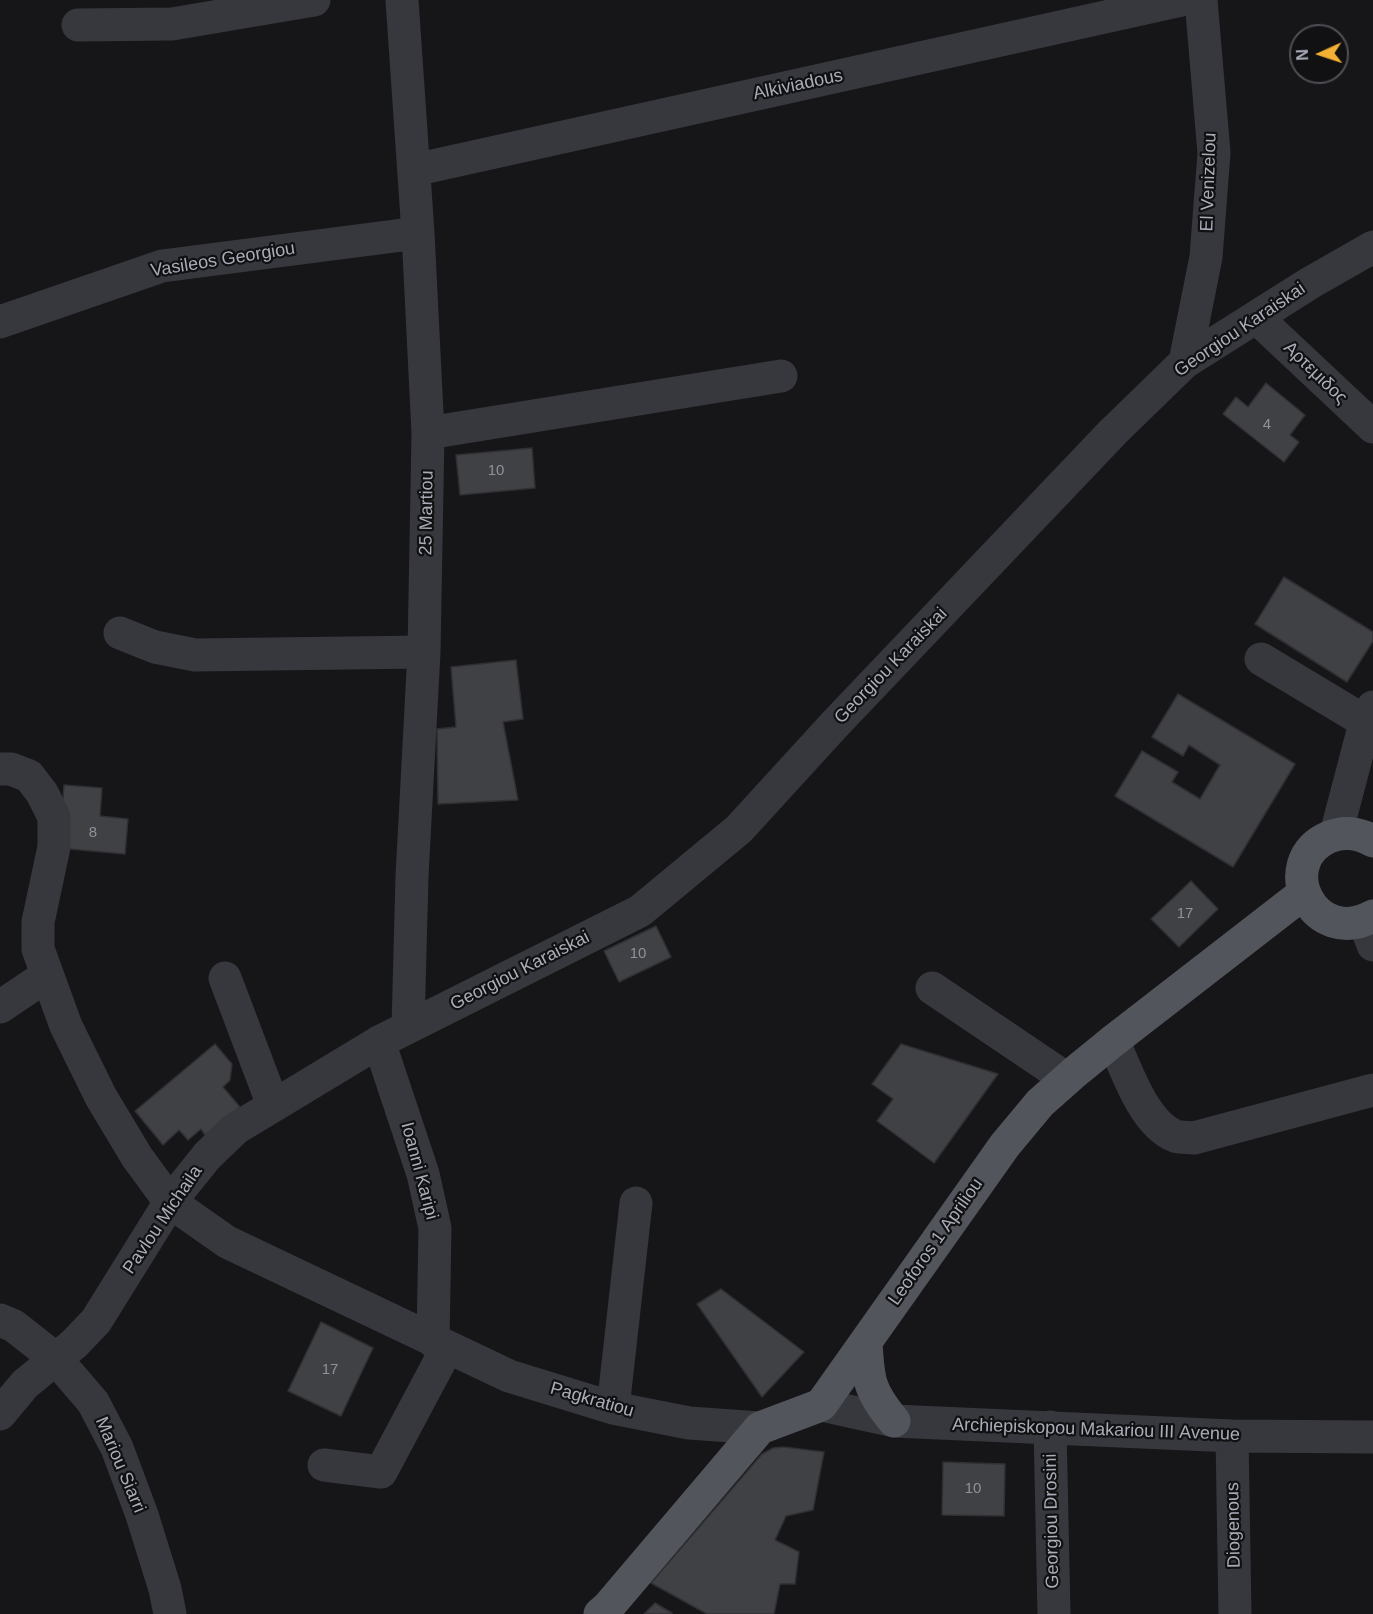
<!DOCTYPE html>
<html>
<head>
<meta charset="utf-8">
<style>
  body { margin:0 }
  #map { position:relative; width:1373px; height:1614px; overflow:hidden; background:#161618; font-family:Helvetica,sans-serif }
  canvas { display:block }
  .north { position:absolute; left:1289px; top:24px; width:60px; height:60px; box-sizing:border-box; background:#111113; border:2px solid #4d4f55; border-radius:50%; rotate:267deg; font-size:16px; font-weight:700; line-height:24px; text-align:center; color:#a8adb8 }
  .north::after { content:''; display:block; margin:auto; width:21px; height:27px; background:#f2b134; clip-path:polygon(50% 0,100% 100%,50% 72%,0 100%) }
</style>
</head>
<body>
<div id="map">
<canvas width="1373" height="1614"></canvas>
<div class="north">N</div>
</div>
<script>
const context = document.querySelector('canvas').getContext('2d');
context.lineJoin = 'round';
function paint(path, color) { context.fillStyle = color; context.fill(path, 'evenodd'); }
function stroke(path, color, width, dash) { context.strokeStyle = color; context.lineWidth = width; context.lineCap = dash ? 'butt' : 'round'; context.setLineDash(dash || []); context.stroke(path); }
function drawText(font, color, halo, rows, align = 'center') {
  context.font = font + ' Helvetica,sans-serif'; context.lineWidth = 4.5; context.setLineDash([]); context.textBaseline = 'middle'; context.strokeStyle = halo; context.fillStyle = color; for (const [text, x, y, turn = 0] of rows) {
    context.save(); context.translate(x, y); context.rotate((+turn || 0) * Math.PI / 180); context.textAlign = isNaN(turn) ? turn : align; if (halo) context.strokeText(text, 0, 0); context.fillText(text, 0, 0); context.restore();
  }
}
const building = new Path2D(`
  M1266,383L1305,415L1290,435L1299,442L1284,462L1223,414L1236,397L1248,407Z
  M532,448L535,488L460,495L456,455Z
  M1284,577L1373,632V641L1347,682L1255,624Z
  M516,660L523,719L503,722L518,800L438,804L437,729L456,727L451,667Z
  M1178,694L1295,764L1233,867L1115,796L1142,751L1178,772L1172,782L1200,799L1220,765L1189,745L1183,756L1152,737Z
  M64,785L102,788L100,816L128,819L125,854L59,848Z
  M1191,881L1218,909L1179,947L1151,919Z
  M656,926L671,957L619,982L604,951Z
  M215,1044L232,1064L230,1080L223,1087L240,1107L205,1135L201,1129L188,1140L179,1130L163,1145L135,1111Z
  M901,1044L998,1074L934,1163L877,1121L893,1099L872,1084Z
  M721,1289L804,1352L762,1397L697,1304Z
  M321,1322L373,1348L341,1416L288,1391Z
  M784,1447L824,1452L813,1510L786,1516L775,1540L799,1552L795,1584H780L774,1614H707L651,1583L762,1454L773,1448Z
  M943,1462L1005,1464L1004,1516L942,1515Z
  M655,1603L672,1613V1614H644Z`);
paint(building, '#404145');
stroke(building, '#303034', 1.5);
stroke(new Path2D(`
  M402,0L418,233L428,433L424,652L412,876L408,1027
  M78,25L172,24L314,0
  M414,170L1182,0
  M1257,318L1373,427
  M0,322L162,266L418,233
  M1185,362L1206,257L1214,153L1201,0
  M428,433L781,376
  M120,633L155,647L195,655L424,652
  M1261,659L1366,722
  M0,769H11L29,776L42,793L54,817V847L38,922V949L66,1026L101,1097L137,1157L170,1202L227,1242L509,1376L613,1408L689,1423L760,1428
  M1336,834L1363,731L1373,707
  M1364,921L1373,945
  M225,978L273,1105
  M932,988L1067,1079
  M0,1007L46,976
  M1113,1041C1127,1070 1143,1123 1175,1136C1181,1138 1188,1137 1194,1138L1373,1090
  M379,1042L423,1174L435,1228L433,1341
  M0,1320L14,1326L56,1359L93,1402L117,1448L142,1515L165,1589L170,1614
  M821,1405L894,1421L1232,1436L1373,1437
  M613,1408L636,1203
  M0,1414L25,1384L74,1344L96,1321L170,1202L207,1156L235,1129L379,1042L640,911L739,829L835,724L1112,433L1185,362L1310,283L1373,247
  M1050,1427L1054,1614
  M1232,1436L1235,1614
  M324,1465L381,1472L447,1348`), '#37383d', 33);
stroke(new Path2D(`
  M1373,841C1359,833 1344,831 1329,837C1272,862 1313,949 1373,916
  M866,1342C868,1380 869,1391 894,1421
  M600,1614L609,1606L760,1428L821,1405L1005,1145L1040,1103L1075,1072L1113,1041L1304,893`), '#53555c', 33);
drawText('15px', '#8e929b', null, [
  ["4",1267,425],
  ["10",496,471],
  ["8",93,833],
  ["17",1185,914],
  ["10",638,954],
  ["17",330,1370],
  ["10",973,1489]
]);
drawText('18px', '#a8adb8', '#111113', [
  ["Alkiviadous",798,85,-12],
  ["El Venizelou",1209,182,-88],
  ["Vasileos Georgiou",223,260,-9],
  ["Georgiou Karaiskai",1240,330,-34],
  ["Αρτεμιδος",1315,373,44],
  ["25 Martiou",427,513,-89],
  ["Georgiou Karaiskai",891,666,-46],
  ["Georgiou Karaiskai",520,971,-27],
  ["Ioanni Karipi",419,1171,75],
  ["Pavlou Michaila",163,1220,-56],
  ["Leoforos 1 Apriliou",936,1242,-55],
  ["Pagkratiou",592,1400,16],
  ["Archiepiskopou Makariou III Avenue",1096,1430,2],
  ["Mariou Siarri",120,1465,67],
  ["Georgiou Drosini",1052,1521,-91],
  ["Diogenous",1234,1525,-91]
]);
</script>
</body>
</html>
